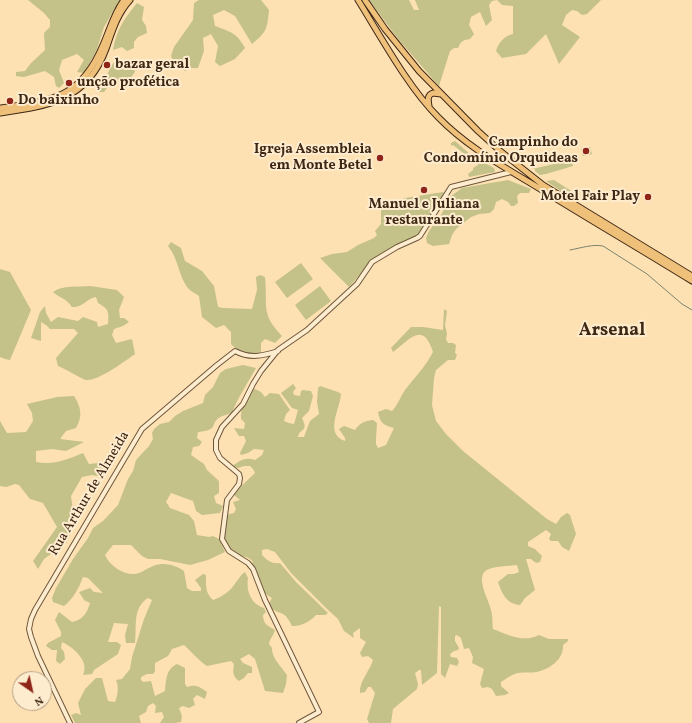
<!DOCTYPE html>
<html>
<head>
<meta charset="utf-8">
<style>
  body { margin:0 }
  #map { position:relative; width:692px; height:723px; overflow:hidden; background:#fde1b3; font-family:Vollkorn,serif }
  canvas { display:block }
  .north { position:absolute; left:12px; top:671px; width:40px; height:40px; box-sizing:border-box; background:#feecce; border:1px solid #b29d84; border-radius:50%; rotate:146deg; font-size:11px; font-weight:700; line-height:16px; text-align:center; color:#3f2716 }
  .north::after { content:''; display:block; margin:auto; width:14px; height:18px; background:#8f2418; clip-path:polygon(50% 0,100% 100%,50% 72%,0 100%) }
</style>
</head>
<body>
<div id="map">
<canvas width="692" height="723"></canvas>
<div class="north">N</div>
</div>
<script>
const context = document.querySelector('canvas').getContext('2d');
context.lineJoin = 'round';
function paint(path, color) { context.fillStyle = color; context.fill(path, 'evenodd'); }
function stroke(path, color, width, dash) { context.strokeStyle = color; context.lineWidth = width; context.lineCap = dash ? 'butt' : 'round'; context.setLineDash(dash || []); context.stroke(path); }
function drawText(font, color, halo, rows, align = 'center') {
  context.font = font + ' Vollkorn,serif'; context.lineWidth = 4; context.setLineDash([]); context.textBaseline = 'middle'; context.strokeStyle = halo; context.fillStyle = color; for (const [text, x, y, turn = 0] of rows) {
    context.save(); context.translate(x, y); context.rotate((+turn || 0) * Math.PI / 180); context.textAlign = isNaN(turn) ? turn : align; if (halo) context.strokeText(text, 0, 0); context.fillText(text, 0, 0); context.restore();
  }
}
paint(new Path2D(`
  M28,0H122L115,8L104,27L96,52L84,73L77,72L84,60L77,54L62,60L59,70L64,83L59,88L56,86L54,77L45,71L24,77L16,76V72L25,71L31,63L45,50L44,33L50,27V20L44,13Z
  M199,0H261L269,10C267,29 267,32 252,44L235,16L224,10L213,15L215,26C231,32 237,33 245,48L235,59L220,66L215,62L218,46L211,34L203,38L204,51L198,68H191L185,71L174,64L171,56L174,47L193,20L194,3Z
  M369,0H409L414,10H419L415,0H601L587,14L582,15L577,11L572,10L566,15L562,25L580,37L559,64L546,34L526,54L502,58L496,51C499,42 504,36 513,34V6L502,5L497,0L492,1L489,5L492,20L486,26L480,12L471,17L469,25L474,34L470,39C463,40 461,41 458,48H454L450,51L439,86L398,39Z
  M137,3L144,7L142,20L146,26L147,33L138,37L134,42V48L127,51L122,47L113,50C117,29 124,19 137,3Z
  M114,62L123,64L133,65L135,72L129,80L111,83L104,92H99L98,89C105,81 108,71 114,62Z
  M455,141L471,155L470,159L466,158L467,156L453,145L451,146V143Z
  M590,147L592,154L583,156L581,149Z
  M572,160L573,166L546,174L540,175L535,171V169H532Z
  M477,162H483L494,168L495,172L469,177L468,174L473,170V168L478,165Z
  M508,180L531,189L529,193H520L517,196L518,203L514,206H511L508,202L502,199L496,202L494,209L490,213L479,214L471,217L456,229L452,235L449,244L433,246L427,243L426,238L429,231L441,215L450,197L462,188Z
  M554,180L573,192L574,200L546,181Z
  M443,192L444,193C437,208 430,225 416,236C409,243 397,245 389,250C374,258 360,275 349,287L320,258L332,254L347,252L358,245L374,238L377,235L375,231L381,224V211L383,208L405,198Z
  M171,242L181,248L185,261L202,271L214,286L218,307L223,308L252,309L257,290L256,277L260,275L265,277C268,306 260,313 282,336L275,343L265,339L261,343V353L259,355C248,354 238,352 231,344V332L224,325L216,328L202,317L199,296C195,293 190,291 187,287C178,274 179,260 168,246Z
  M301,263L313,279L287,298L275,282Z
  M0,269L10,272L31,310L10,360L5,359L0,357Z
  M90,286L117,290L124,297L119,310L120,318H124L129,322L123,326L114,329L112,335L116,343L132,339L135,354C125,361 99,381 86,380C82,379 64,368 58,366L56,358L78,333L74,329H50L46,325L41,322V341L31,338L40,312L45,306L46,313L51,322L58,317L78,321L83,317L97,322L98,327L108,324C109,312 109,309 98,303L96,297C85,299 85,307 72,307C65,297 61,299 53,292C62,285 79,287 90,286Z
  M320,286L331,301L306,320L295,305Z
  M444,309L447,311L445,325L447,334L446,339L448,343H453L456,345L455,353L457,355L455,360H448L436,370L434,378L432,405L436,421L446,434L463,451L547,519L556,524L561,517L567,513L570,515L576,534L569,551L562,547L558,541H551L549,539L551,534L546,530L528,542V546L535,549L542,556L540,562L536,563L531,559H526L535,590L525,598L520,605C507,604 502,594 498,582L508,574H514L519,572L517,565C508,566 497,566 489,569C473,574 489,600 491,610C493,616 492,623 493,629C508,635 524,643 539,635L549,639H568V641L563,645C564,659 550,669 537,672C531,673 524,672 518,673C512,674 506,679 501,682V686L509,693L505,695L496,696L492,689L488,687L482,688L480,684L484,669L472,663L473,657L469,648L464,649L461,638L457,635L455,636V641L459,648L458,650L454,651L450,654L451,657L457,658L459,662L457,666L450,664L445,678L441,674V607L439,606L437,673L422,685L421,670H419L415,673L418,684L417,689L393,709L391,723H369L367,719L375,693L371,687H368L365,692L360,693C359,681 370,671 373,660L368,656L362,657L360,653L366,642L360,638V628L353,633L354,638L344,631L338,619L326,608L291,573L275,552L267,549L262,550V555C268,561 272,564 280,563L296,582L328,613L325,615H316C311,621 300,627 292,626C284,608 279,617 268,605L272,598C260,592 254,578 249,567L253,562C247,554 239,557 232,552C220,544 223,524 229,514L234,513L236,509L233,502L240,500L234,495L235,492L255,473L253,469L250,466H244L238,468L233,466C240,460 246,457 255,460L262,455L264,450L254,449L248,453L241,455L240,453L246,441L244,436H239L234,428L244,429L245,423L241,419C240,408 246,396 253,388L261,392L265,397L270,393L279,394L290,410L286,414L284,421L289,423L294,424L298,410L292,408L281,393L293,384L296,388L293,392L294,395L300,396L301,391L303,390L311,391L313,396L309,411L302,418C309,433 300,427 298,437H304L310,421L319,414L317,402L318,388L320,386L338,392L341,394C340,409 324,434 345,441V438L339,429L344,426L355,430C360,423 364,421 373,420L377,423L376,439V444L378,448L386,445L394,428C383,425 380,423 378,412L386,409L392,411C398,405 400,397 405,390C415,377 426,366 433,352C423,320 409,340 393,352L391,348L411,327H423L443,330Z
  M243,365L256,368C248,383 238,397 232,413C229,414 224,415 220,417C209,424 220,430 198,432L197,438L202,442L199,446L193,447L191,455L204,464L207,470L219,481V493L214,496L216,503L223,506L220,513L202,515L196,511L193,501L171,493L166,502L170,508L189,515L194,521L197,535L209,537L213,536L219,539L225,552L208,560L190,565L160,559H148L142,556L131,545H113L105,555C110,566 123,575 135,574C141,573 144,570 149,568C160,561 174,564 184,571L187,588L192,591H201V588L195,580L203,574L206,575C206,585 205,593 213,600C222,597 231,591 236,582C240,578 240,575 245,572L248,578C246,591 251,604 264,608L266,612L263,615C263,624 268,626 275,630C274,635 270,638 269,644L272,648C271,657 282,668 287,675L286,684L283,693L265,691L255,659L249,654L240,659L243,663L252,667V673H248L244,678L239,681C232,676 233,672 234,664L231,661L207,666C198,660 192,652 184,645L172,649L168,656L155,663V671L153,674H147L141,677V680L143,682L151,681L155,696L165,691C166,680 166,669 177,664L185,668V684L187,687C196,684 200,687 207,692L205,699L197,695L193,699L195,705L189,708L183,706L179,708L182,716L181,722L175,723H160L164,717L162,712L155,713L156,706L153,703L148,706L146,712L139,716L141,723H75L71,715L76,713L81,715L78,703L85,689L96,678H102L108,701L115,702C118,695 119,687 116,680L122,679L130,669L132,657L144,619L152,600L148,598C132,608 137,627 135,643H126L125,635L128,624L114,623L108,642H117L121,645L118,654L94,670L92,674L83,675C90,661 73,647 62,642L61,648L64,652L65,659L60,664L56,661L57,650H52L46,646L48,643L61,636V632L55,620L59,612L72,622C83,620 87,613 90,603L84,600L79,592L90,588L94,592L103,593L88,578L83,577C79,588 73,599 64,606L53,602L52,598L56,588L73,559L88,538L93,528L103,521L118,505L128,479L133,471L136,460L149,446L153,439L152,433L154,429L160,424L169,422L175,416L183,411L203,403L205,395L213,387L220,373L226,369Z
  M74,396C81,407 83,416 76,428L66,431L60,439L84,442L66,451L52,449L36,451V462C54,465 66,460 83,453L89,464L99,463L111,467L103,477L92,475L82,477L71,496L75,525L66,543L44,559L38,569L33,561L57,527L43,503L30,499L19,485L15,484L6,487L0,486V421L7,433L26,432L33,421L32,413L27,404L57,397Z`), '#c4c189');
stroke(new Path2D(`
  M570,250C581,248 592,244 603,246L647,274L682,304L692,310`), '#79826f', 1);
const tertiary = new Path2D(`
  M70,723L38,656L31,637L29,629L31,619L35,610L142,429L217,365L235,351C250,359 263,356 278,351
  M299,723L319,712L265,600L253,569L248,563L229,551L222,539L227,500L239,484L240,478L239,474L220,458L216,450V440L222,427L243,404L253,384L261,371L278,350L307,330L357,284L372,262L397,247L417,238L420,236L451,187L511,172`);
const trunk = new Path2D(`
  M358,0C381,37 408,87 438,117C468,148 506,168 542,190C592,221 642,250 692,281
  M365,0L385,29L419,71L478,131L500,151L543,185L692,276
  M429,106C428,100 427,95 433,93L441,94
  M0,108C52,101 81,98 103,45C110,29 114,13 124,0
  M0,113C48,106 87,101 106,49C112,32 117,14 130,0`);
stroke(tertiary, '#6e563d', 6);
stroke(trunk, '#3f2716', 7);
stroke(tertiary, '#feecce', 4);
stroke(trunk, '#eec07a', 5);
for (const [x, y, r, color] of [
  [107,65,4,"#8f2418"],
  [69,83,4,"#8f2418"],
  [10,101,4,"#8f2418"],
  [586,151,4,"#8f2418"],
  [380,158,4,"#8f2418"],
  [424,190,4,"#8f2418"],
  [648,197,4,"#8f2418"]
]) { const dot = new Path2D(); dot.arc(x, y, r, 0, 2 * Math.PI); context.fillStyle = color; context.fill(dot); stroke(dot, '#feecce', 1.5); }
drawText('bold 14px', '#3f2716', '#feecce', [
  ["bazar geral",115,65],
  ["unção profética",77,83],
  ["Do baixinho",18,101],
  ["Campinho do",578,143,"right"],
  ["Condomínio Orquideas",578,159,"right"],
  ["Igreja Assembleia",372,150,"right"],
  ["em Monte Betel",372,166,"right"],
  ["Motel Fair Play",640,197,"right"],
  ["Manuel e Juliana",424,205,"center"],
  ["restaurante",424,221,"center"]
], 'left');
drawText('14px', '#3f2716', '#feecce', [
  ["Rua Arthur de Almeida",90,494,-59]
]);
drawText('bold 18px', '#3f2716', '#feecce', [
  ["Arsenal",612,332]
]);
</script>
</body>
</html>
